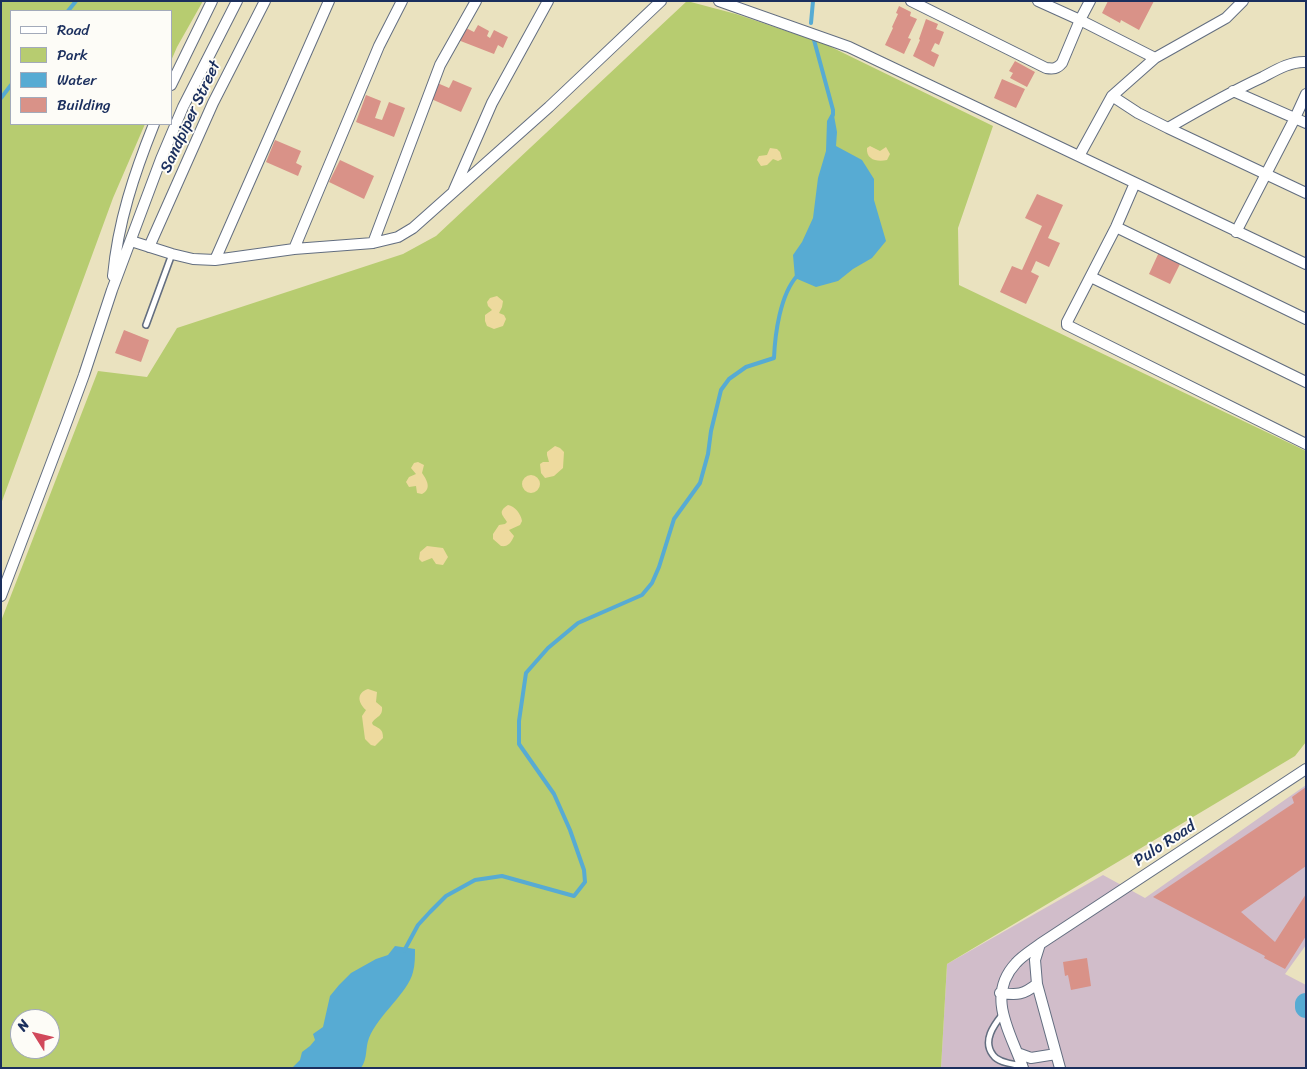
<!DOCTYPE html>
<html>
<head>
<meta charset="utf-8">
<style>
  body { margin:0 }
  #map { position:relative; width:1307px; height:1069px; overflow:hidden; background:#eae2bf; font-family:Sriracha,sans-serif }
  canvas { display:block }
  .frame { position:absolute; inset:0; border:2px solid #1b2f5e; pointer-events:none }
  .legend { position:absolute; left:10px; top:10px; width:162px; height:115px; box-sizing:border-box; background:#fdfcf7; border:1px solid #a3aaba; margin:0; padding:6px 9px; list-style:none; font-size:15px; color:#1b2f5e }
  .legend li { display:flex; align-items:center; gap:10px; height:25px }
  .legend b { width:25px; border:1px solid #a3aaba }
  .north { position:absolute; left:10px; top:1009px; width:50px; height:50px; box-sizing:border-box; background:#fdfcf7; border:1px solid #a3aaba; border-radius:50%; rotate:306deg; font-size:14px; font-weight:700; line-height:20px; text-align:center; color:#1b2f5e }
  .north::after { content:''; display:block; margin:auto; width:18px; height:22px; background:#d1495b; clip-path:polygon(50% 0,100% 100%,50% 72%,0 100%) }
</style>
</head>
<body>
<div id="map">
<canvas width="1307" height="1069"></canvas>
<div class="frame"></div>
<ul class="legend">
<li><b style="height:6px;background:#fff"></b>Road</li>
<li><b style="height:14px;background:#b7cc70"></b>Park</li>
<li><b style="height:14px;background:#57abd3"></b>Water</li>
<li><b style="height:14px;background:#d99288"></b>Building</li>
</ul>
<div class="north">N</div>
</div>
<script>
const context = document.querySelector('canvas').getContext('2d');
context.lineJoin = 'round';
function paint(path, color) { context.fillStyle = color; context.fill(path, 'evenodd'); }
function stroke(path, color, width, dash) { context.strokeStyle = color; context.lineWidth = width; context.lineCap = dash ? 'butt' : 'round'; context.setLineDash(dash || []); context.stroke(path); }
function drawText(font, color, halo, rows, align = 'center') {
  context.font = font + ' Sriracha,sans-serif'; context.lineWidth = 4; context.setLineDash([]); context.textBaseline = 'middle'; context.strokeStyle = halo; context.fillStyle = color; for (const [text, x, y, turn = 0] of rows) {
    context.save(); context.translate(x, y); context.rotate((+turn || 0) * Math.PI / 180); context.textAlign = isNaN(turn) ? turn : align; if (halo) context.strokeText(text, 0, 0); context.fillText(text, 0, 0); context.restore();
  }
}
paint(new Path2D(`
  M1306,785V945L1285,974L1306,985V1068H941L947,964L1103,875L1145,898Z`), '#d1bdca');
paint(new Path2D(`
  M1,1H203L177,47L171,61V11H11V124H145L113,198L1,504Z
  M687,1L736,14L825,44L993,126L958,228L959,285L1306,451V742L1295,756L947,964L941,1068H1V621L98,371L147,377L177,328L403,254L436,236ZM20,1019H50V1049H20Z`), '#b7cc70');
paint(new Path2D(`
  M870,146L880,151L886,147L890,154L887,160C877,162 866,160 867,148Z
  M770,148L777,149L780,152L782,159L778,161L773,159L767,165L761,166L757,160L759,156L767,155Z
  M497,296L503,301L502,307L499,313L504,315L506,319L503,326L494,329L487,326L485,321V315L492,310L488,306L487,302L490,298Z
  M555,446L560,448L564,452L563,468L554,476L545,478L541,473L540,464L543,462H549L547,455V452Z
  M418,462L424,465L422,473C427,480 432,489 422,494L417,493L416,486L409,487L406,482L409,477L416,474L411,468L414,463Z
  M522 484a9 9 0 1 1 18 0a9 9 0 1 1-18 0Z
  M508,505C515,506 521,514 522,521L520,525L509,530L514,536C511,543 508,547 501,546L493,539V534L499,525L505,524L507,522C503,515 497,512 508,505Z
  M427,546L443,548L448,557L443,565L436,564L432,558L422,562L419,559L420,552Z
  M368,689L377,692L376,702L382,707C383,717 376,716 372,723L373,725C380,729 383,729 383,738L375,746L371,745L365,739L363,724L362,716L366,710C358,703 356,693 368,689Z`), '#eeda9e');
paint(new Path2D(`
  M833,110L837,132L836,146L862,160L874,179V200L886,241L872,258L853,269L838,281L816,287L795,278L793,255L802,242L813,218L818,178L826,151L827,121Z
  M395,946L415,949C415,956 415,965 413,972C408,993 378,1015 369,1038C365,1048 368,1058 361,1068H292L300,1060L302,1052L310,1046L315,1040L313,1034L323,1027L330,996L339,985L351,973L376,959L388,955Z`), '#57abd3');
stroke(new Path2D(`
  M68,11L76,1
  M811,23L813,1
  M814,40L833,110V115
  M1,98L11,85
  M404,951L418,925L430,912L446,896L475,880L502,876L574,896L585,882L584,870L570,830L554,794L519,744V721L526,673L548,648L578,623L642,595L652,583L659,567L674,519L700,483L708,454L711,431L721,390L729,379L746,367L774,358C775,334 780,295 797,276`), '#57abd3', 4);
stroke(new Path2D(`
  M1306,1004V1007`), '#57abd3', 22);
paint(new Path2D(`
  M1108,1H1154L1139,30L1121,20L1120,23L1102,13Z
  M899,6L911,12L910,16L917,19L908,38L911,39L904,54L885,45L893,28L892,27L898,14L896,13Z
  M926,19L938,24L936,29L944,32L939,45L935,43L931,51L939,55L934,67L913,56L920,40L919,39Z
  M478,25L489,31L487,36L490,38L494,30L508,37L503,48L498,45L494,54L458,40L464,27L474,32Z
  M1015,61L1035,72L1027,87L1010,78L1013,73L1009,71Z
  M1002,79L1025,89L1016,108L994,98Z
  M453,80L472,88L461,112L429,98L435,82L449,88Z
  M366,95L381,101L375,118L382,120L389,102L405,108L394,137L356,122Z
  M275,140L301,151L296,163L302,166L298,176L266,162Z
  M340,160L374,176L364,199L329,182Z
  M1037,194L1063,205L1048,238L1060,243L1049,267L1036,261L1031,272L1039,276L1026,304L1000,292L1012,266L1022,270L1042,226L1025,218Z
  M1160,250L1182,260L1170,284L1149,274Z
  M124,330L149,340L141,362L115,353Z
  M1306,787V866L1241,912L1275,942L1306,894V936L1285,969L1264,958L1265,956L1153,897L1294,803L1292,797Z
  M1087,958L1091,986L1071,990L1068,975L1065,976L1063,962Z`), '#d99288');
const service = new Path2D(`
  M146,325L172,254
  M1002,1015C994,1025 982,1041 993,1055C998,1063 1014,1064 1022,1066`);
const minor = new Path2D(`
  M719,1L849,47L1306,264
  M911,1L1046,68C1053,69 1057,69 1062,63L1080,20L1090,1
  M1038,1L1080,20L1155,58
  M171,85L212,1
  M1233,91L1306,123
  M1112,96L1138,113L1168,128L1306,193
  M1168,128C1199,110 1230,92 1263,77C1276,70 1291,61 1306,62
  M1079,156L1112,96L1155,58L1226,18L1243,1
  M1135,183L1116,227L1067,322V325L1306,444
  M454,190L492,103L548,1
  M1116,227L1306,319
  M1236,232L1295,118L1306,94
  M131,241L172,254L193,259L215,260L294,249L373,243L398,237L413,228L549,107L661,1
  M373,243L440,65L476,1
  M149,247L213,103L265,1
  M294,249L379,46L402,1
  M215,260L329,1
  M113,276C118,222 134,174 154,124
  M1091,277L1306,382
  M1,596L66,424L84,375L112,290L161,159L183,107L237,1
  M1040,944L1035,960L1037,984L1060,1068
  M1000,993C1018,995 1023,995 1037,984
  M1020,1054L1031,1058L1056,1054
  M1023,1068C1011,1033 985,996 1016,963C1022,956 1032,950 1040,944L1306,769`);
stroke(service, '#636e80', 8);
stroke(minor, '#636e80', 12);
stroke(service, '#fff', 5);
stroke(minor, '#fff', 10);
drawText('16px', '#1b2f5e', '#fdfcf7', [
  ["Sandpiper Street",191,117,-65],
  ["Pulo Road",1165,844,-33]
]);
</script>
</body>
</html>
